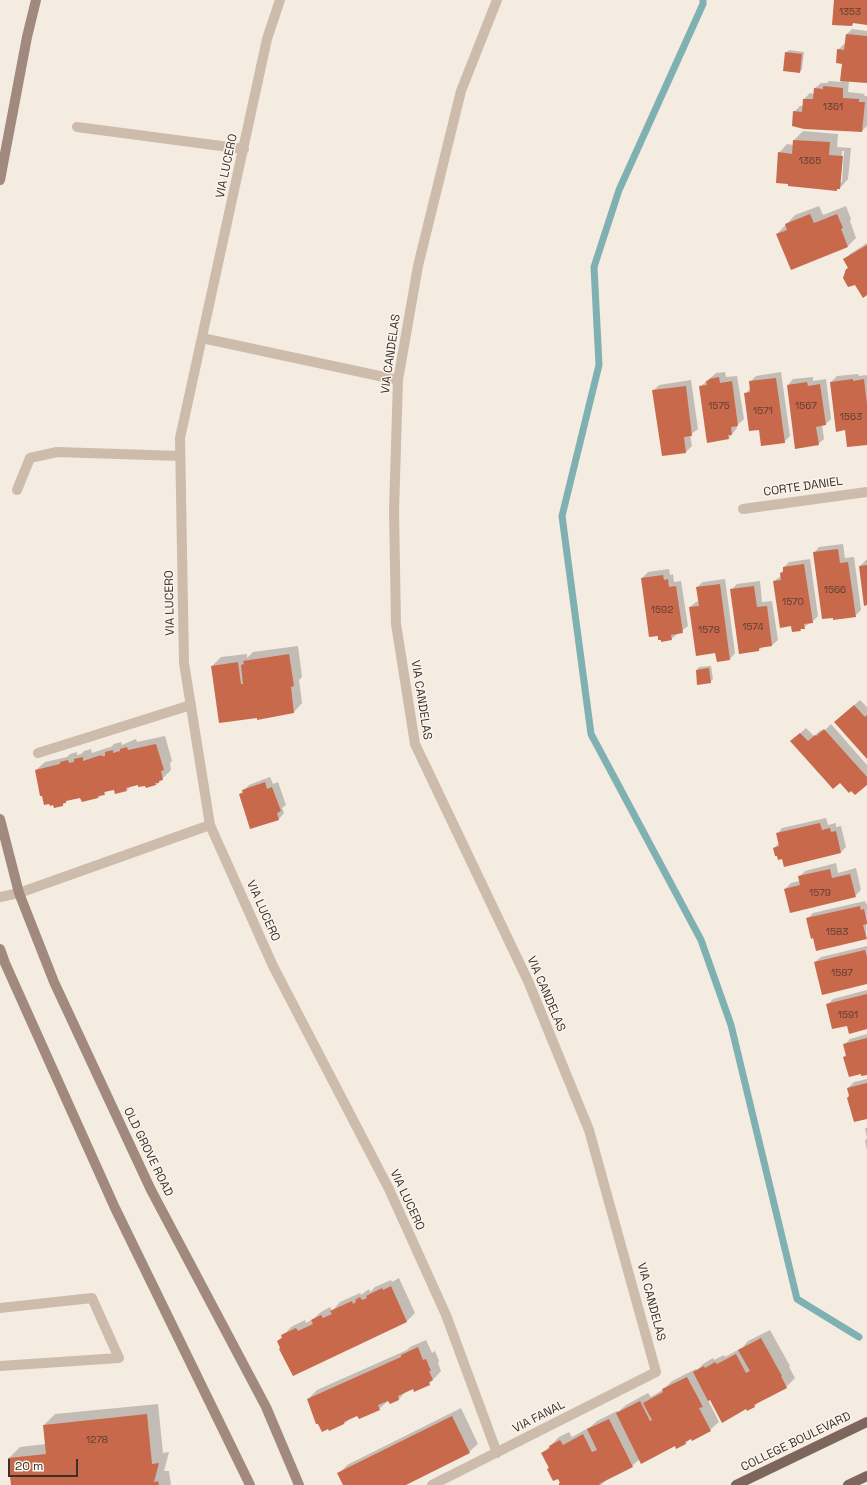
<!DOCTYPE html>
<html>
<head>
<meta charset="utf-8">
<style>
  body { margin:0 }
  #map { position:relative; width:867px; height:1485px; overflow:hidden; background:#f4ebe1; font-family:"Space Grotesk",sans-serif }
  canvas { display:block }
  .scale { position:absolute; left:8px; top:1459px; width:70px; height:18px; box-sizing:border-box; border:2px solid #3b302b; border-top:0; padding-left:5px; font-size:12px; line-height:14px; white-space:nowrap; color:#3b302b; -webkit-text-stroke:3px #fbf5ee; paint-order:stroke }
</style>
</head>
<body>
<div id="map">
<canvas width="867" height="1485"></canvas>
<div class="scale">20 m</div>
</div>
<script>
const context = document.querySelector('canvas').getContext('2d');
context.lineJoin = 'round';
function paint(path, color) { context.fillStyle = color; context.fill(path, 'evenodd'); }
function stroke(path, color, width, dash) { context.strokeStyle = color; context.lineWidth = width; context.lineCap = dash ? 'butt' : 'round'; context.setLineDash(dash || []); context.stroke(path); }
function drawText(font, color, halo, rows, align = 'center') {
  context.font = font + ' "Space Grotesk",sans-serif'; context.lineWidth = 3; context.setLineDash([]); context.textBaseline = 'middle'; context.strokeStyle = halo; context.fillStyle = color; for (const [text, x, y, turn = 0] of rows) {
    context.save(); context.translate(x, y); context.rotate((+turn || 0) * Math.PI / 180); context.textAlign = isNaN(turn) ? turn : align; if (halo) context.strokeText(text, 0, 0); context.fillText(text, 0, 0); context.restore();
  }
}
paint(new Path2D(`
  M852,29L867,31V82L849,81L848,92L865,94L864,96H867V126L862,131L794,112L800,106H803L804,99L810,93L814,94L815,88L821,83H827L829,81L841,82L843,63L838,50L844,44H845L846,35Z
  M789,50L804,52L802,69L800,72L786,53Z
  M803,131L838,134L837,147L851,148L848,179L840,188L789,183L779,153L787,144L794,145V140ZM842,151H844L842,182H840Z
  M819,206L823,215L846,206L851,219L850,221L856,238L848,246L777,234L795,215Z
  M867,243V294L844,260L850,254Z
  M725,372L726,377L737,376L744,419L737,425V428L728,439L700,387L716,373Z
  M781,372L790,436L784,442L760,429L745,394L751,388L750,382L756,376Z
  M858,374L859,376L867,375V444L846,429L831,382L837,376Z
  M813,377V381L826,379L831,419L826,424L822,425L824,439L818,444L788,385L793,379Z
  M691,380L698,429L690,435L692,446L686,452L663,455L653,391L659,385Z
  M843,544L845,558L854,557L861,610L855,616L814,553L819,547Z
  M810,559L818,616L812,622L810,623L800,630L792,625L774,581L781,576V573L784,570V567L789,562Z
  M866,560H867V604L860,566Z
  M669,569L670,575L673,574L674,582L681,581L688,626L671,639L642,578L648,572Z
  M725,579L735,653L730,659L716,652L690,607L696,602L699,601L697,587L703,582Z
  M760,581L762,602L772,601L778,640L772,645L762,647L759,650L731,590L737,584Z
  M298,646L302,677L299,680L302,703L294,712L257,716L212,666L221,657L247,654V658L253,652Z
  M711,666L713,679L710,682L697,670L699,667Z
  M860,700L867,707V757L841,717Z
  M831,724L867,765V784L797,736L806,728L814,736L821,730L823,732Z
  M165,736L172,761L170,763L171,770L156,785L139,784L131,786L127,790L115,789L107,791L98,798L81,796L68,799L63,805L36,770L45,762L67,757L70,754L77,752V755L81,754L84,751L91,749L92,753L110,747V748L114,744L121,742L122,745L136,739L137,742Z
  M270,777L273,784L278,782L286,805L282,808L284,813L279,819L240,794L249,785Z
  M826,818L828,825L836,823V827L841,826L846,847L841,852L782,858L774,848L779,843L777,834L782,828Z
  M836,863L838,873L856,868L861,890L855,896L785,889L791,883L800,881L799,877L805,871Z
  M865,901L867,905L866,938L807,919L813,913Z
  M867,946V983L815,962L821,957Z
  M867,990V1028L848,1024L827,1005L833,999Z
  M867,1034V1074L844,1057L847,1054L844,1045L850,1039Z
  M867,1079V1117L850,1096L848,1088L854,1082Z
  M867,1127V1137L865,1129Z
  M867,1138V1150L865,1141Z
  M399,1278L415,1313L407,1321L281,1348L278,1341L291,1327L305,1320L306,1323L313,1319L321,1312L330,1307L332,1311L340,1302L360,1293L361,1295L369,1289L370,1292L375,1287L391,1280L392,1282Z
  M770,1330L790,1366L789,1367L795,1378L786,1387L759,1401L754,1407L747,1408L711,1398L708,1400L719,1422L710,1430L692,1437L686,1443L677,1448L675,1445L640,1459L632,1466L607,1479L601,1485H560L561,1482L559,1478L548,1469L549,1467L543,1453L559,1437L569,1432L572,1437L590,1427L597,1421L617,1411L618,1412L626,1405L648,1393L651,1397L664,1389L672,1381L696,1369L697,1370L703,1364L713,1358L714,1360L724,1355L725,1357L743,1347L748,1341Z
  M426,1340L432,1353L435,1351L439,1361L438,1363L441,1371L429,1384L406,1391L399,1399L390,1403L389,1400L379,1409L358,1414L349,1419L344,1424L308,1399L317,1390L407,1350L410,1347Z
  M158,1404L163,1453L169,1452L164,1471H169L171,1485H12L9,1458L20,1447L46,1444L44,1425L55,1414Z
  M461,1408L478,1444L469,1452L404,1485H344L339,1474L347,1465Z`), '#0003');
stroke(new Path2D(`
  M703,0V4L619,190L594,267L599,365L562,516L591,734L701,940L731,1025L797,1299L859,1337`), '#7fb0b2', 7);
paint(new Path2D(`
  M834,0H867V25L853,23L852,26L832,25Z
  M846,34L867,36V83L840,81L842,64L836,63L837,49L844,50Z
  M785,52L802,54L800,73L783,71Z
  M823,86L843,88V98L859,99V102H865L862,132L804,129L792,126L793,111L802,112L803,99H813L814,88L823,89Z
  M793,140L830,142L829,155L843,156L840,189H837V191L788,186V184L776,183L778,152L792,154Z
  M810,214L814,223L837,214L843,228L841,229L848,247L791,270L776,234L787,230L785,224Z
  M867,245V295L863,298L855,285L848,287L843,278L846,269L848,268L843,259Z
  M719,377L720,383L732,381L738,426L731,427L732,435H728L729,439L707,443L699,386L707,385L706,381L709,380V379Z
  M776,378L785,443L761,446L759,430L749,431L744,393L750,392L749,381Z
  M853,379V381L864,379L867,404V445L847,447L845,430L836,432L830,382Z
  M807,382L808,386L820,384L826,425L816,427L819,445L795,449L787,385Z
  M686,386L692,436L684,437L686,453L662,456L652,390Z
  M838,549L840,563L848,562L856,617L833,620V618L822,619L813,552Z
  M804,564L813,623L804,624L805,629H800L801,631L792,632L791,626L780,628L773,581L781,580L780,573L783,572V567Z
  M867,565V605L864,606L859,566Z
  M663,575L664,580L668,579L669,587L676,586L683,633L671,635L672,640L661,642V640H658V636L649,637L641,578Z
  M720,584L730,660L717,662L715,653L696,656L689,607L699,606L696,587Z
  M754,586L757,607L767,606L772,646L759,648V651L739,654L730,589Z
  M289,654L294,686L291,687L294,713L257,720V718L219,723L211,666L238,662L241,684H243L241,665L244,664L243,661Z
  M709,668L711,683L697,685L696,670Z
  M854,705L865,717L867,715V759L834,722Z
  M824,729L867,777V785L855,795L851,791L849,793L840,783L833,789L790,741L800,733L808,741L815,735L816,736Z
  M156,744L164,770L161,771L163,780L159,781V783H155L156,785L146,788L145,786L138,787V785L126,788L127,791L115,794L114,790L104,792L105,795L98,796V798L82,802L80,798L66,801V803H63V806L54,808L53,805L50,806L49,804L44,805L42,796H40L35,770L60,764V762L68,760L69,763L74,762V759L83,757V761L101,755V756H105V752L113,750V753L120,751V749L127,747L128,750Z
  M265,782L267,789L272,787L281,811L277,813L279,820L250,829L239,794L243,793L242,790Z
  M820,823L822,830L830,828L831,832L836,831L841,853L784,867L782,859L778,860L777,856H775L773,848L779,846L776,833Z
  M830,869L832,878L850,874L856,897L790,913L784,889L800,885L798,876Z
  M860,906L861,910L864,909L867,922V924L863,925L867,939L816,951L813,938L811,939L806,918Z
  M865,950L867,957V984L822,995L814,962Z
  M867,994V1029L849,1034L847,1026L832,1029L826,1004Z
  M867,1038V1075L861,1076V1074L849,1077L843,1057L846,1056L843,1044Z
  M867,1083V1119L854,1122L847,1098L849,1096L847,1088Z
  M391,1286L407,1322L293,1376L279,1349L280,1348L277,1341L282,1338L281,1335L296,1328L298,1331L313,1324L311,1320L321,1315L323,1318L332,1314L330,1311L352,1301L353,1304L356,1302L355,1300L360,1297L362,1300L367,1298L366,1296L382,1288L383,1290Z
  M761,1338L782,1376H781L787,1388L754,1405L755,1407L747,1411L746,1409L722,1423L710,1400L708,1401L693,1372L704,1366L705,1368L715,1362L717,1364L736,1354L746,1373L750,1371L738,1350Z
  M418,1347L423,1360L426,1359L431,1371H429L433,1380L429,1382L430,1385L414,1392L413,1389L398,1396L399,1400L390,1404L388,1401L378,1405L380,1410L359,1419L357,1416L344,1422V1424L329,1431L328,1429L322,1432L318,1424H316L307,1399L401,1357V1355Z
  M687,1377L703,1407L699,1408L711,1431L692,1441L691,1439L685,1442L686,1444L676,1449L675,1446L641,1464L616,1413L640,1401L650,1421L652,1420L643,1403L663,1392L662,1389Z
  M147,1414L152,1464L159,1463L154,1482L158,1481L159,1485H11L8,1458L46,1454L43,1425Z
  M452,1416L470,1453L406,1485H343L337,1473Z
  M609,1419L633,1467L599,1484L600,1485H559V1483H560L558,1479L553,1481L547,1469L549,1468L541,1453L550,1448L549,1446L560,1440L563,1445L583,1434L592,1452L597,1450L587,1429Z`), '#c8694b');
stroke(new Path2D(`
  M77,127L244,149
  M17,490L30,458L57,452L180,456
  M38,753L191,705
  M0,1308L92,1298L119,1358L0,1366`), '#cdbbac', 10);
stroke(new Path2D(`
  M280,0L267,39L180,438L184,663L210,825L273,966L389,1189L446,1315L497,1453
  M202,338L398,380
  M743,509L867,492
  M0,897L19,893L210,825
  M432,1485L656,1372L589,1130L528,981L415,744L396,624L394,511L398,380L418,266L461,91L497,0`), '#cdbbac', 10);
stroke(new Path2D(`
  M0,180L27,37L36,0
  M0,819L19,893L54,982L151,1190L266,1407L299,1485
  M0,949L5,963L115,1208L250,1485`), '#a18a7d', 10);
stroke(new Path2D(`
  M736,1485L867,1422
  M848,1485L867,1476`), '#7d675c', 10);
drawText('10px', '#5e3e33', null, [
  ["1353",850,12],
  ["1361",833,107],
  ["1365",810,161],
  ["1575",719,406],
  ["1567",806,406],
  ["1571",763,411],
  ["1563",851,417],
  ["1566",835,590],
  ["1570",793,602],
  ["1592",662,610],
  ["1574",753,627],
  ["1578",709,630],
  ["1579",820,893],
  ["1583",837,932],
  ["1587",842,973],
  ["1591",848,1015],
  ["1278",97,1440]
]);
drawText('12px', '#3b302b', '#fbf5ee', [
  ["VIA LUCERO",227,166,-78],
  ["VIA CANDELAS",391,354,-82],
  ["CORTE DANIEL",803,487,-8],
  ["VIA LUCERO",170,603,-91],
  ["VIA CANDELAS",421,700,81],
  ["VIA LUCERO",263,911,66],
  ["VIA CANDELAS",546,994,67],
  ["OLD GROVE ROAD",148,1152,64],
  ["VIA LUCERO",407,1200,65],
  ["VIA CANDELAS",651,1302,75],
  ["VIA FANAL",539,1417,-27],
  ["COLLEGE BOULEVARD",796,1442,-26]
]);
</script>
</body>
</html>
